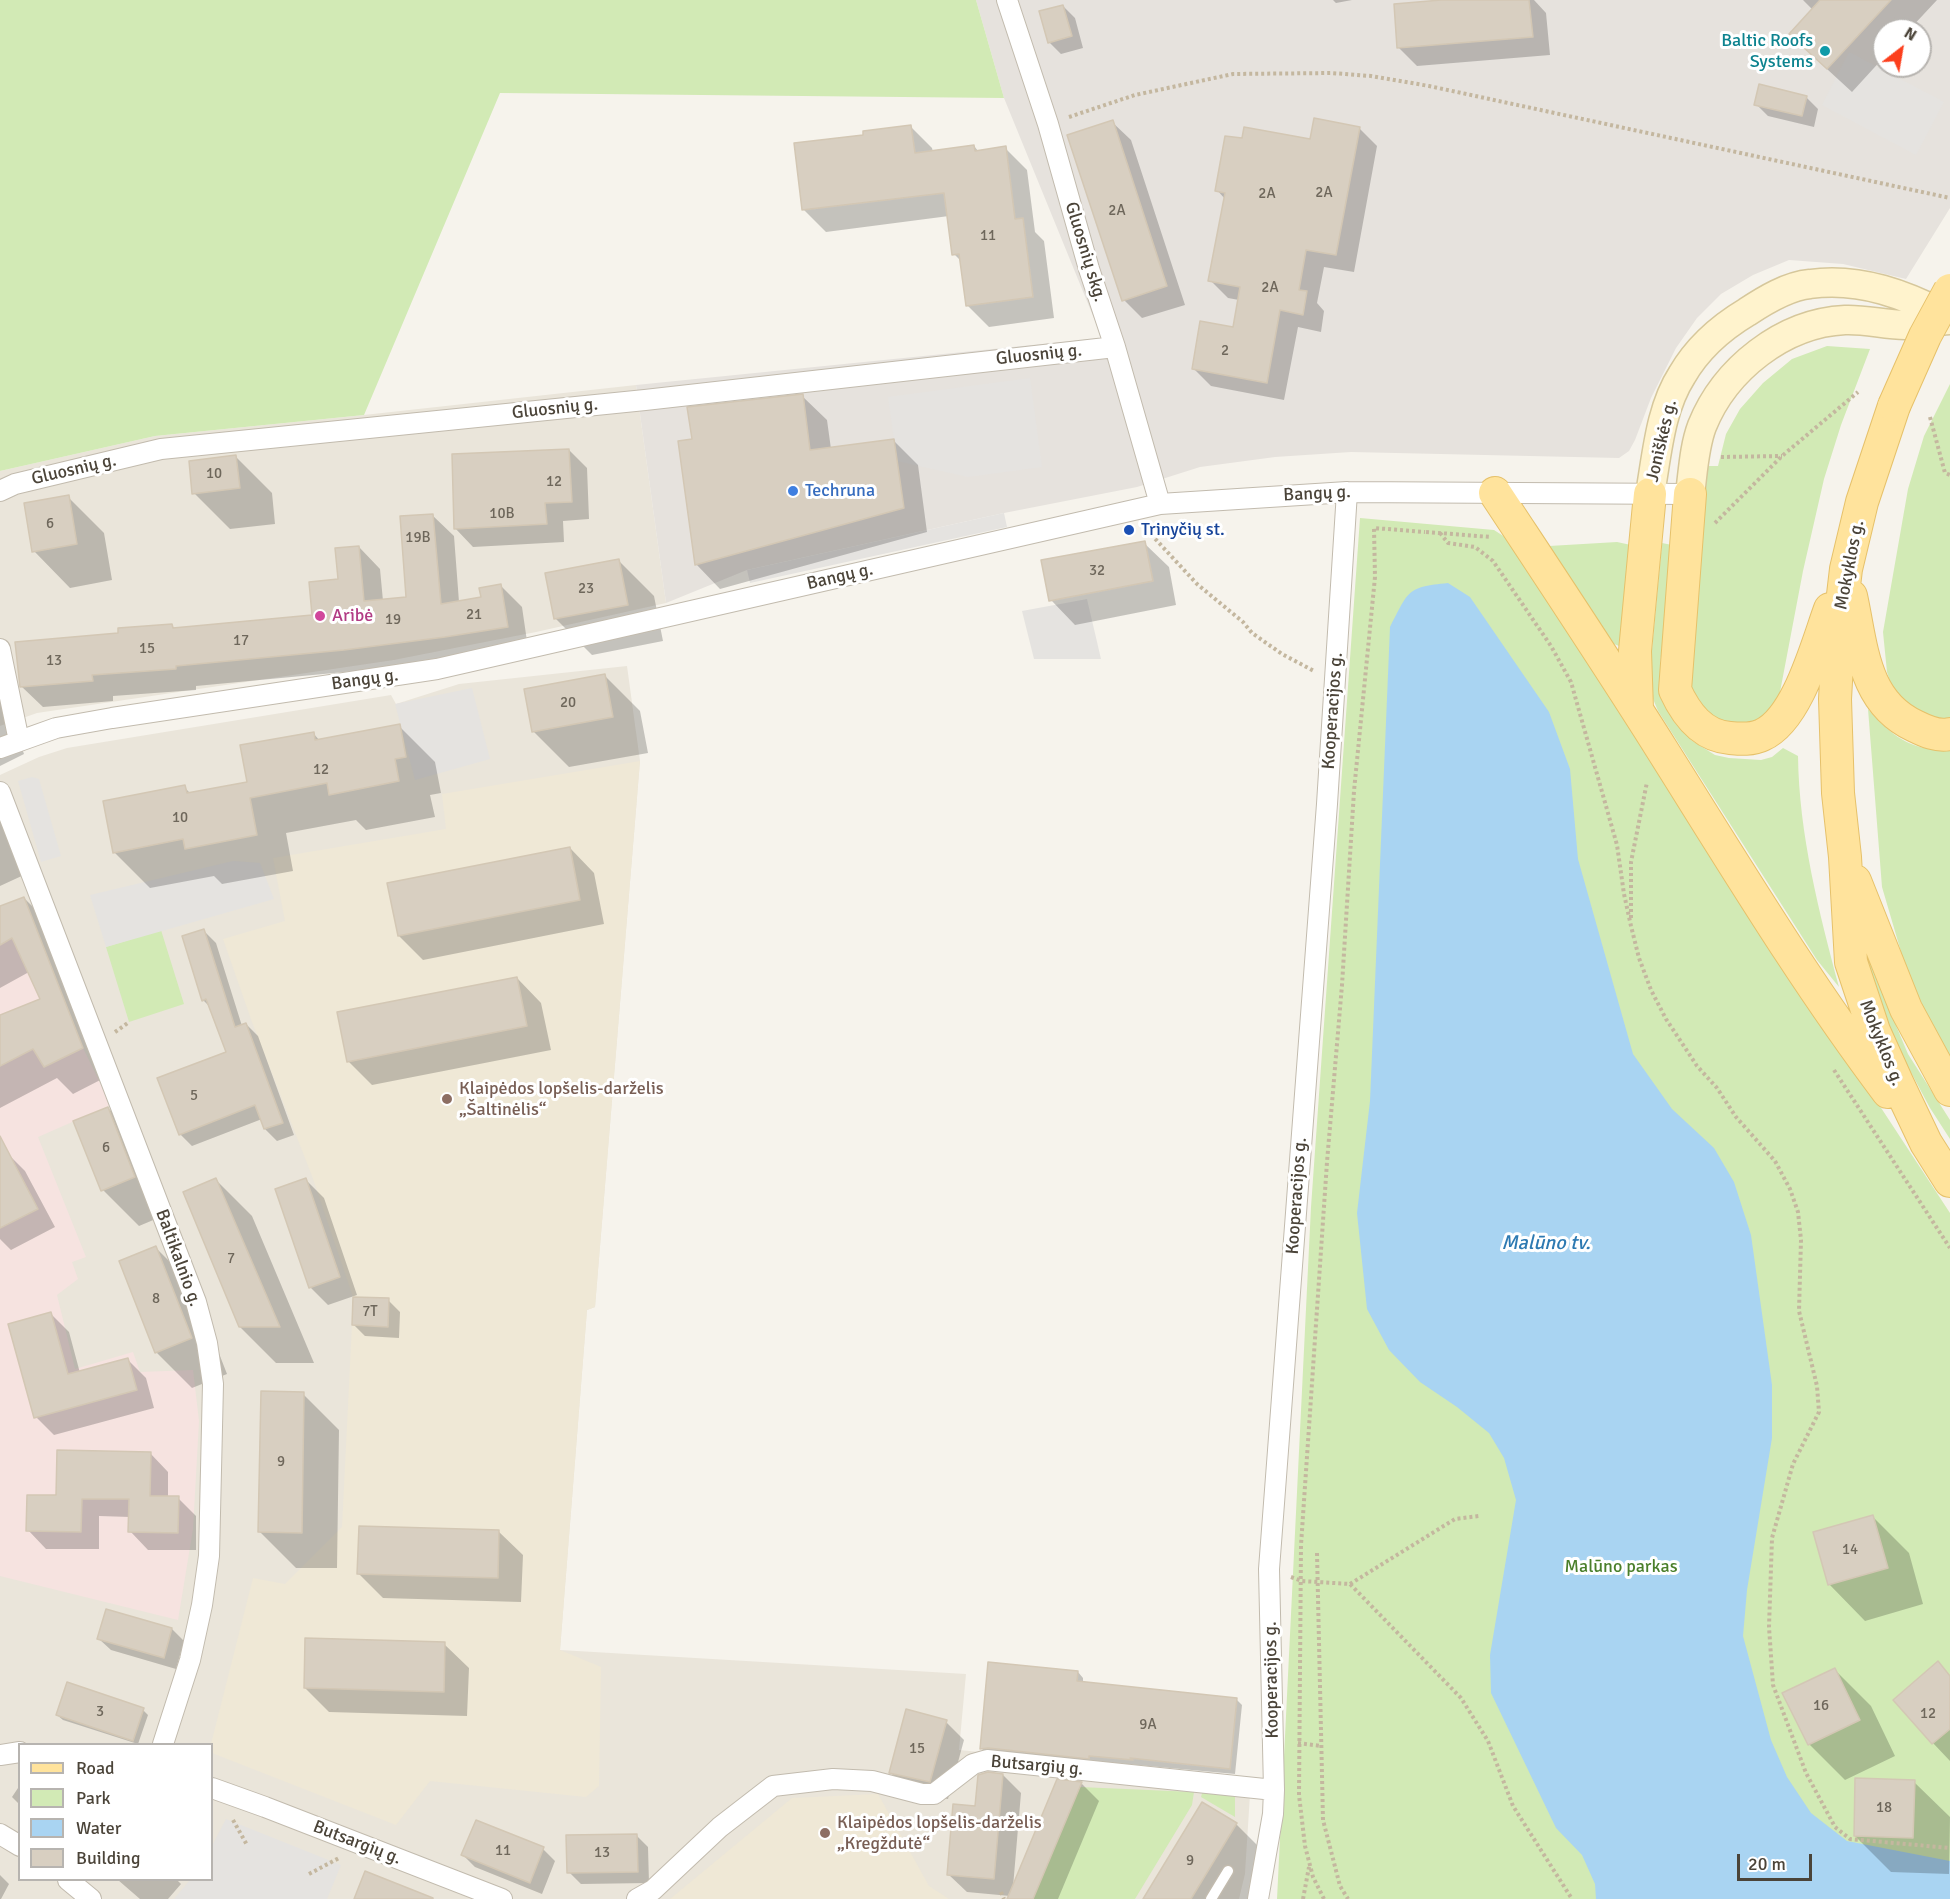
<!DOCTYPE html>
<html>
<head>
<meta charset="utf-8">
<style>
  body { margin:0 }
  #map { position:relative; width:1950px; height:1899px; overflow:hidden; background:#f6f3ec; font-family:Signika,sans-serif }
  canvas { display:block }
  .legend { position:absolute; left:18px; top:1743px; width:195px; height:138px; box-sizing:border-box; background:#fff; border:2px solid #b7b4b0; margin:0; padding:8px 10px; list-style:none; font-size:18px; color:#4b4439 }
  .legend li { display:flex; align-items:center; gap:12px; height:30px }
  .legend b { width:30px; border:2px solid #b7b4b0 }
  .north { position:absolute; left:1872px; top:18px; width:60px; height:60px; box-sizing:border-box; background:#fff; border:2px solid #b7b4b0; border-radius:50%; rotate:31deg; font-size:16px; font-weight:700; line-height:24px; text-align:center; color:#4b4439 }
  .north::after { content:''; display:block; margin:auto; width:21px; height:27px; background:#fc3f1d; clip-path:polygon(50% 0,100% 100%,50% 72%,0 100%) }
  .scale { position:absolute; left:1737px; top:1854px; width:75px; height:27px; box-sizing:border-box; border:3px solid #4b4439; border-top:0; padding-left:8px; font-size:18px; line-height:21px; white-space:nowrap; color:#4b4439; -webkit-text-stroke:4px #fff; paint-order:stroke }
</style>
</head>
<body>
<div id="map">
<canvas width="1950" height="1899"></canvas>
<ul class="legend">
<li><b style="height:8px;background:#ffe39c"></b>Road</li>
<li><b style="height:16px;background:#d2eab5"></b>Park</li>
<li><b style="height:16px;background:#a9d4f2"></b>Water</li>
<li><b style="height:16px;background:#d8cfc1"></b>Building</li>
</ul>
<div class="north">N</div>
<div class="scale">20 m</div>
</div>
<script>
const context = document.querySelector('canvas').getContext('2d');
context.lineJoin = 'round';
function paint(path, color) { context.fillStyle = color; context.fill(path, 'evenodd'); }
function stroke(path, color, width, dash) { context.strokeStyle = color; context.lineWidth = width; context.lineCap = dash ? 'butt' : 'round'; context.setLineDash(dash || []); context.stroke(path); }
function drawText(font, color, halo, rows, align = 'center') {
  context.font = font + ' Signika,sans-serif'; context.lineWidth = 6; context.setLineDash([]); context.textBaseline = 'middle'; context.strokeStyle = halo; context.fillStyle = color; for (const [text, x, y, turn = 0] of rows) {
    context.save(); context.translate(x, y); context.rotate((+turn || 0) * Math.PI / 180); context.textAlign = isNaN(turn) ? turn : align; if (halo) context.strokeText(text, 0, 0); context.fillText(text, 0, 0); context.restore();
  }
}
paint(new Path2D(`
  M636,385L666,603L536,632L394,660L37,713L0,726V471L155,436L364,415Z
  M627,666L640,761L595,1307L587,1310L560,1650L966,1674L959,1750L1251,1778L1245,1874L1239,1899H0V775L39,757L67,748L391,695L396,704L459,684ZM20,1744H212V1880H20Z`), '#eae5da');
paint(new Path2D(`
  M976,0H1950V208L1906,279L1843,264L1789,260L1753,275L1721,294L1697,318L1676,348L1651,398L1635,440L1629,451L1619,458L1351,452L1275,457L1200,467L1137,487L1004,513L747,570L666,603L636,385L1102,338L1004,98ZM1884,30H1920V66H1884Z`), '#e6e2dd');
paint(new Path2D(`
  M640,761L595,1307L587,1310L560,1650L601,1667L599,1786L586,1797L430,1781L396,1825L212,1753L211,1744L253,1578L285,1584L342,1527L352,1325L387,1327L388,1298L353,1297L312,1176L252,1022L223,939L285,921L273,858L446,829L442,794Z
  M878,1794L929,1886L949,1899H670L792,1798Z`), '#efe8d6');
paint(new Path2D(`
  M24,897L83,1048L111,1105L38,1137L86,1257L72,1262L78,1279L57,1295L75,1369L133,1352L140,1372L193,1370L199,1421L193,1529L178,1620L0,1576V906Z`), '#f6e3e0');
paint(new Path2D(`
  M0,0H976L1004,98L500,93L364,415L155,436L0,471Z
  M1827,346L1870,349L1841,425L1824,479L1803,571L1780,692L1770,711L1746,729L1723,725L1689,697L1688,651L1708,466H1718L1726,434L1740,409L1763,383L1792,359Z
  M1950,384V719L1938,720L1921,716L1894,693L1887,672L1883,632L1908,489L1924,436Z
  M1360,518L1494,530L1508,539L1950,1213V1899H1277L1311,1207Z
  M1617,542L1631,545L1619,646L1614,644L1549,546Z
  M1662,543L1672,545L1660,666V690L1662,700L1667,710L1691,740L1715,755L1729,758L1761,760L1772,757L1783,748L1798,756C1799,834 1819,912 1839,987L1817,960L1658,711L1651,694L1649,681Z
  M1868,709C1888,733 1916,756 1950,747V1057L1942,1051L1904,962L1882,887Z
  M1852,901L1878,983L1908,1054L1950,1120V1139L1930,1108L1889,1031L1863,953Z
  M161,930L184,1004L129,1022L106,947Z
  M1080,1787L1194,1792L1192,1805L1135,1899H1033Z
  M1203,1790L1235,1795V1817L1201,1797Z`), '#d2eab5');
paint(new Path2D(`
  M1849,52L1944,102L1916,155L1822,105Z
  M1030,378L1042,467L968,477L897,461L888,397Z
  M1004,513L1007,527L750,583L747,570Z
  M1087,599L1101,659H1034L1022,611Z
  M472,688L490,759L415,780L395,704Z
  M32,777L39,779L61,856L41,862L18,781Z
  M233,861L260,863L274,899L106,947L90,895Z
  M226,1819L341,1865L327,1899H174L190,1880H212V1846Z`), '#e5e3e0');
paint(new Path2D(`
  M1448,583L1470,597L1549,712L1570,769L1578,859L1633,1054L1672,1109L1714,1148L1734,1182L1751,1235L1772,1385V1438L1747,1590L1743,1636L1771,1740L1787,1777L1811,1813L1847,1841L1950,1861V1899H1596L1595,1884L1582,1855L1556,1828L1491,1693L1490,1655L1516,1500L1504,1458L1489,1433L1457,1407L1420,1382L1389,1350L1367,1309L1357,1213L1370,1101L1390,627C1409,591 1406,587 1448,583Z`), '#a9d4f2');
paint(new Path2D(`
  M1333,0H1352L1336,3Z
  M1459,0H1534L1546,13L1550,55L1417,66L1399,48Z
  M1803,0H1937L1909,30H1884V57L1852,92L1815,58L1813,10Z
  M1063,6L1075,18L1083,48L1061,54L1049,42Z
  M1806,97L1818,109L1814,127L1768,116L1756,104Z
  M1112,122L1131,140L1185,305L1142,318L1124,300Z
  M911,127L932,148L933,152L974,146L979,152L1005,148L1027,170L1035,232L1044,241L1054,318L989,327L967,305L962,262L954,254L949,216L826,232L804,210L865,136Z
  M1359,128L1377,146L1354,272L1324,267L1317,303L1324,311L1321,332L1298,327L1284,400L1211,386L1193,368L1234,329L1239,300L1228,298L1210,280L1225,199L1217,190L1243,140L1311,141Z
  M802,396L827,420L831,449L894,441L918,465L927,532L720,589L696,564L694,441Z
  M569,450L587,468L589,519L563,521L564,542L473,547L455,528Z
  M236,457L272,493L275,524L230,529L194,493Z
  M68,497L104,533L112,580L70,588L34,551Z
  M432,515L454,536L459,602L483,599L501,586L522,607L528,648L366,670L196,686V690L113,696V701L43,707L21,686L120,634L172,626L175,629L314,616L340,581L359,547L380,569L383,601L408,598Z
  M1144,543L1169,567L1176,605L1075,625L1051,600Z
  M618,560L654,596L663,641L592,655L556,619Z
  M604,675L640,711L648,753L569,767L533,731Z
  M0,701L9,710L24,754L0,766Z
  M399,726L435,762L441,793L430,795L435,817L366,830L356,820L286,833L293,871L222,884L214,876L150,888L114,852L184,787L191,794L249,783L313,733L320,741Z
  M0,822L4,826L26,874L0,886Z
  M570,848L594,873L604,924L423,960L399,936Z
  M24,898L52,926L110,1075L73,1094L57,1078L0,1108V1017L42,1000L29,972L0,988V908Z
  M204,931L216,943L242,1026L246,1024L258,1036L294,1135L277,1141L265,1129L262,1119L192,1146L180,1134L228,1052L211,1008L203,1000Z
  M517,978L541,1003L551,1050L372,1085L348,1061Z
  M108,1108L144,1144L170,1213L139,1226L103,1190Z
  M7,1153L25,1171L55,1227L11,1250L0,1239V1156Z
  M216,1180L252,1216L314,1363H276L240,1327Z
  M306,1180L324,1198L357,1295L328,1305L310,1287Z
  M156,1248L192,1284L227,1374L192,1388L156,1352Z
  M388,1300L400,1312L399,1338L365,1336L353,1324Z
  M51,1314L69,1332L80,1373L128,1360L146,1378L154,1408L54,1435L36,1417Z
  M303,1394L339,1430L337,1568H296L260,1532Z
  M150,1453L168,1472V1498H178L196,1516V1550H148L130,1531V1517L99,1516V1549H46L28,1530L58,1497Z
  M1873,1517L1909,1553L1923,1604L1865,1621L1829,1584Z
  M498,1531L523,1555L521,1602L383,1598L359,1574Z
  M107,1611L172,1629L184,1641L176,1669L111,1650L99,1639Z
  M444,1644L469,1668L467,1716L329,1712L305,1688Z
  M990,1663L1078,1672L1083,1678V1683L1236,1699L1242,1705L1235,1774L1094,1761V1763L987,1754L982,1749Z
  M1938,1663L1950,1676V1761L1933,1743Z
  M1835,1670L1871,1706L1895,1756L1845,1780L1809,1744Z
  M143,1710L148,1715L138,1744L63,1720L57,1715Z
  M946,1722L964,1740L948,1799L909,1791L890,1772Z
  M1003,1775L1021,1793L1013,1887L1081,1783L1099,1801L1058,1899H1010V1896L967,1892L948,1874L977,1808Z
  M1914,1782L1950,1817L1949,1874L1891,1872L1855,1836Z
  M20,1785V1805L12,1797Z
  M476,1821L543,1849L555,1861L542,1894L475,1867L463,1855Z
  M1236,1824L1272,1860L1249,1899H1145Z
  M636,1835L648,1847L649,1883L581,1884L569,1872Z
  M0,1875L9,1884L1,1899H0Z
  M118,1880H177L181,1884L168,1899H140Z`), '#0003');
const building = new Path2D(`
  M1441,0H1529L1533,37L1397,48L1394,4Z
  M1820,0H1891L1827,69L1789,34Z
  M1063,5L1072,36L1048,43L1039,11Z
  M1759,84L1807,96L1802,116L1754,105Z
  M1314,118L1360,127L1336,255L1306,250L1299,290L1307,291L1303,315L1280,310L1267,383L1192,369L1200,321L1233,327L1240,287L1208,281L1225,193L1215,191L1225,136L1242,138L1244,127L1310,139Z
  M1113,120L1167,286L1122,301L1067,135Z
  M911,125L915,153L974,145L975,151L1006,146L1015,219L1023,218L1033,297L966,306L959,254L952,255L944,193L802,210L794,143L863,135V131Z
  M803,394L810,450L894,439L904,508L695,565L678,441L692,439L687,407Z
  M569,449L572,502L545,503L547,524L454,529L452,454Z
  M236,455L240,488L192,494L189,461Z
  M69,495L77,544L32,552L24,503Z
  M433,514L441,604L481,597L479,588L501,584L508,627L445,637L344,650L176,666V669L92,675L93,681L20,687L15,642L118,633V628L172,624L173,628L312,615L309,582L338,579L335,548L359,546L364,601L406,597L400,516Z
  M1145,541L1153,581L1049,601L1041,560Z
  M619,559L628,605L554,619L545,573Z
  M605,674L613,717L532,732L524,689Z
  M400,724L406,757L395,759L399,781L329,795L327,783L250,798L257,835L185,849L183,839L113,853L103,801L185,785L187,793L247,782L240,745L314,732L315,740Z
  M570,847L580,900L398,936L387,883Z
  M24,897L83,1048L44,1067L33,1049L0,1066V1015L40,999L12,938L0,945V906Z
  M204,929L235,1027L246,1023L283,1123L264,1129L255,1105L179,1135L157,1078L226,1052L206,999L202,1001L182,936Z
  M517,977L527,1026L347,1062L337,1012Z
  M108,1107L135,1177L101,1191L73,1121Z
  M0,1136L38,1209L0,1228Z
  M216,1178L280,1327H239L183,1192Z
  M306,1178L340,1277L309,1288L275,1189Z
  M156,1246L192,1338L155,1353L119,1261Z
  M353,1297L389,1298L388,1327L352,1325Z
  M51,1312L68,1374L128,1358L137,1390L34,1418L8,1324Z
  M261,1391L304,1392L302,1533L258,1532Z
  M57,1450L151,1452L150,1496H179L178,1533L128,1532L129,1499H82L81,1532L26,1531L27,1495H56Z
  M1873,1515L1888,1568L1828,1585L1813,1532Z
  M359,1526L499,1530L498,1578L357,1574Z
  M106,1609L172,1628L164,1658L97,1639Z
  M305,1638L445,1642L444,1692L304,1688Z
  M1938,1661L1950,1676V1729L1932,1744L1893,1700Z
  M988,1662L1078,1671L1077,1681L1237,1698L1230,1769L1130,1758L1133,1760L1089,1756V1759L988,1748L980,1749Z
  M1835,1668L1860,1720L1808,1745L1782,1693Z
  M67,1682L144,1708L133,1741L56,1715Z
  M906,1709L947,1720L930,1782L889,1773Z
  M988,1772L1003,1774L994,1879L947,1875L953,1804L975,1806L978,1775Z
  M1855,1778L1915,1780L1913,1838L1854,1836Z
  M1057,1779L1082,1782L1033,1899H1007Z
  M1202,1802L1237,1823L1191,1899H1143Z
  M476,1820L544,1847L530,1883L461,1855Z
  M637,1834L638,1872L567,1873L566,1835Z
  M365,1871L433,1898V1899H354Z`);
paint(building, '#d8cfc1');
stroke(building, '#d3c7b4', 1.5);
const lane = new Path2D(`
  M1211,1899L1228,1871`);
const street = new Path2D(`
  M1007,0L1048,124L1089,269L1115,347L1160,504
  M0,491L15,484L161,449L645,400L1115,347
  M0,649L19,741
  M0,748L56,728L112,718L437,669L1160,504L1347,492L1690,494
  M0,792L196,1302L207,1343L213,1384L209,1556L202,1605L190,1660L163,1744
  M0,1755L20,1752
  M212,1788L265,1807L502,1899
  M0,1834L20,1846
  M68,1880L91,1899
  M637,1899L653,1890L720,1827L773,1786L833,1779L872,1781L922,1794H934L973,1764L987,1760L1274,1790
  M1258,1899L1273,1814L1274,1790L1269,1569L1327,804L1347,492`);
const secondary = new Path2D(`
  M1650,494C1657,455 1660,409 1682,375C1697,349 1722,327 1747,312C1765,300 1788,286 1810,284C1860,277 1907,295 1950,318
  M1690,494C1693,472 1694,447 1702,426C1725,369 1783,323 1845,320C1865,319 1885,325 1905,325C1919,325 1935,321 1950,320`);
const primary = new Path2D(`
  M1894,406L1862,502L1846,569L1839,629L1835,699L1838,793L1845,857L1851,962L1874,1031L1897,1082L1926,1143L1950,1181
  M1495,493C1551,578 1607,662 1661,748C1734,864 1805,982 1888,1092
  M1690,494L1675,690C1686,714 1702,736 1730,738C1741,739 1752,740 1762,735C1798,719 1817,644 1830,609
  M1851,596C1862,646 1863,702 1915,726C1925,731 1938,737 1950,734
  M1637,709L1635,651L1650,494
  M1855,881L1906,1009L1950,1090`);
stroke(lane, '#c2bbae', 13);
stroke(street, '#c2bbae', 22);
stroke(secondary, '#d6c79b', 31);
stroke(primary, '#e6c16a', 34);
stroke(new Path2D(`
  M1069,117L1135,95L1233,74L1331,73L1371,76L1429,86L1950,198
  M1930,417L1945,473L1950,475
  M1721,457L1782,456
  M1715,523L1782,456L1858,392
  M1147,530L1197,584L1243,622L1252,633L1282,654L1314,671
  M1426,532L1491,537
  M1440,533L1448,543L1475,547L1493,561L1551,646L1571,682L1617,845L1624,894L1631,926L1639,958L1651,990L1666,1019L1697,1066L1717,1088L1736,1117L1775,1161L1790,1189L1798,1212L1801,1240L1799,1311L1817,1386L1819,1412L1793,1464L1772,1538L1769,1627L1773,1685L1806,1773L1835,1827L1850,1839L1950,1848
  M1631,918V862L1647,782
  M115,1032L129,1022
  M1834,1070L1950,1248
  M1317,1553L1323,1820L1340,1886L1348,1899
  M1291,1577L1302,1581L1350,1584L1461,1698L1488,1741L1513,1806L1572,1899
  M1350,1584L1455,1519L1479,1516
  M1298,1743L1321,1746
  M233,1820L247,1845
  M309,1874L339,1858
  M1001,1892L1004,1899
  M1303,1899L1309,1867
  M1324,1899L1313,1877L1305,1846L1299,1795L1301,1545L1327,1162L1342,985L1354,791L1375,577L1374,528L1425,532`), '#c4b79f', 4, [3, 3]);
stroke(lane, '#fff', 10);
stroke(street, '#fff', 20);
stroke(secondary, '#fff3cd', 28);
stroke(primary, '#ffe39c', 32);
const primaryBridge = new Path2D(`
  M1894,406L1925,336L1950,290`);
stroke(primaryBridge, '#e6c16a', 34, []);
stroke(primaryBridge, '#ffe39c', 32);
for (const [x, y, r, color] of [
  [1825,51,6,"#0f9aa8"],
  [793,491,6,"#3f7fe0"],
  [1129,530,6,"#1a4fb4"],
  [320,616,6,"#d1479c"],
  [447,1099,6,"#8d6e63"],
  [825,1833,6,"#8d6e63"]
]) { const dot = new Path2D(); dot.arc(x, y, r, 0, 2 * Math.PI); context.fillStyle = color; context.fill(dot); stroke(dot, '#fff', 2); }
drawText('15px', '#6e675b', null, [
  ["2A",1324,193],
  ["2A",1267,194],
  ["2A",1117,211],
  ["11",988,236],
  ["2A",1270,288],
  ["2",1225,351],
  ["10",214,474],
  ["12",554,482],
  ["10B",502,514],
  ["6",50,524],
  ["19B",418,538],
  ["32",1097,571],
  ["23",586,589],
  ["21",474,615],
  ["19",393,620],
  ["17",241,641],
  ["15",147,649],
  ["13",54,661],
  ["20",568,703],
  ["12",321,770],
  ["10",180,818],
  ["5",194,1096],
  ["6",106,1148],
  ["7",231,1259],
  ["8",156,1299],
  ["7T",370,1312],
  ["9",281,1462],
  ["14",1850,1550],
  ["16",1821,1706],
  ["3",100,1712],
  ["12",1928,1714],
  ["9A",1148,1725],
  ["15",917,1749],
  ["18",1884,1808],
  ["11",503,1851],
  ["13",602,1853],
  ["9",1190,1861]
]);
drawText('18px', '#0d838f', '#fff', [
  ["Baltic Roofs",1813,41],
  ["Systems",1813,62]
], 'right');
drawText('18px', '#4b4439', '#fff', [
  ["Gluosnių skg.",1085,252,73],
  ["Gluosnių g.",1039,355,-6],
  ["Gluosnių g.",555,409,-6],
  ["Joniškės g.",1662,441,-77],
  ["Gluosnių g.",74,470,-13],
  ["Bangų g.",1317,494,-3],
  ["Mokyklos g.",1850,565,-79],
  ["Bangų g.",840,577,-13],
  ["Bangų g.",365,680,-8],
  ["Kooperacijos g.",1333,711,-86],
  ["Mokyklos g.",1881,1043,68],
  ["Kooperacijos g.",1297,1196,-86],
  ["Baltikalnio g.",178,1258,70],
  ["Kooperacijos g.",1272,1680,-91],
  ["Butsargių g.",1037,1766,5],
  ["Butsargių g.",357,1843,21]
]);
drawText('18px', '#366cbe', '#fff', [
  ["Techruna",805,491]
], 'left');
drawText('18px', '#164399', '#fff', [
  ["Trinyčių st.",1141,530]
], 'left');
drawText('18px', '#b23c85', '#fff', [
  ["Aribė",332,616]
], 'left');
drawText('18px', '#785e54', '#fff', [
  ["Klaipėdos lopšelis-darželis",459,1089],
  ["„Šaltinėlis“",459,1110],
  ["Klaipėdos lopšelis-darželis",837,1823],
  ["„Kregždutė“",837,1844]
], 'left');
drawText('18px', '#4a7f2a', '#fff', [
  ["Malūno parkas",1621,1567]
]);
drawText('italic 20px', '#2e7ab2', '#fff', [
  ["Malūno tv.",1546,1244]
]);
</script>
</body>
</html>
